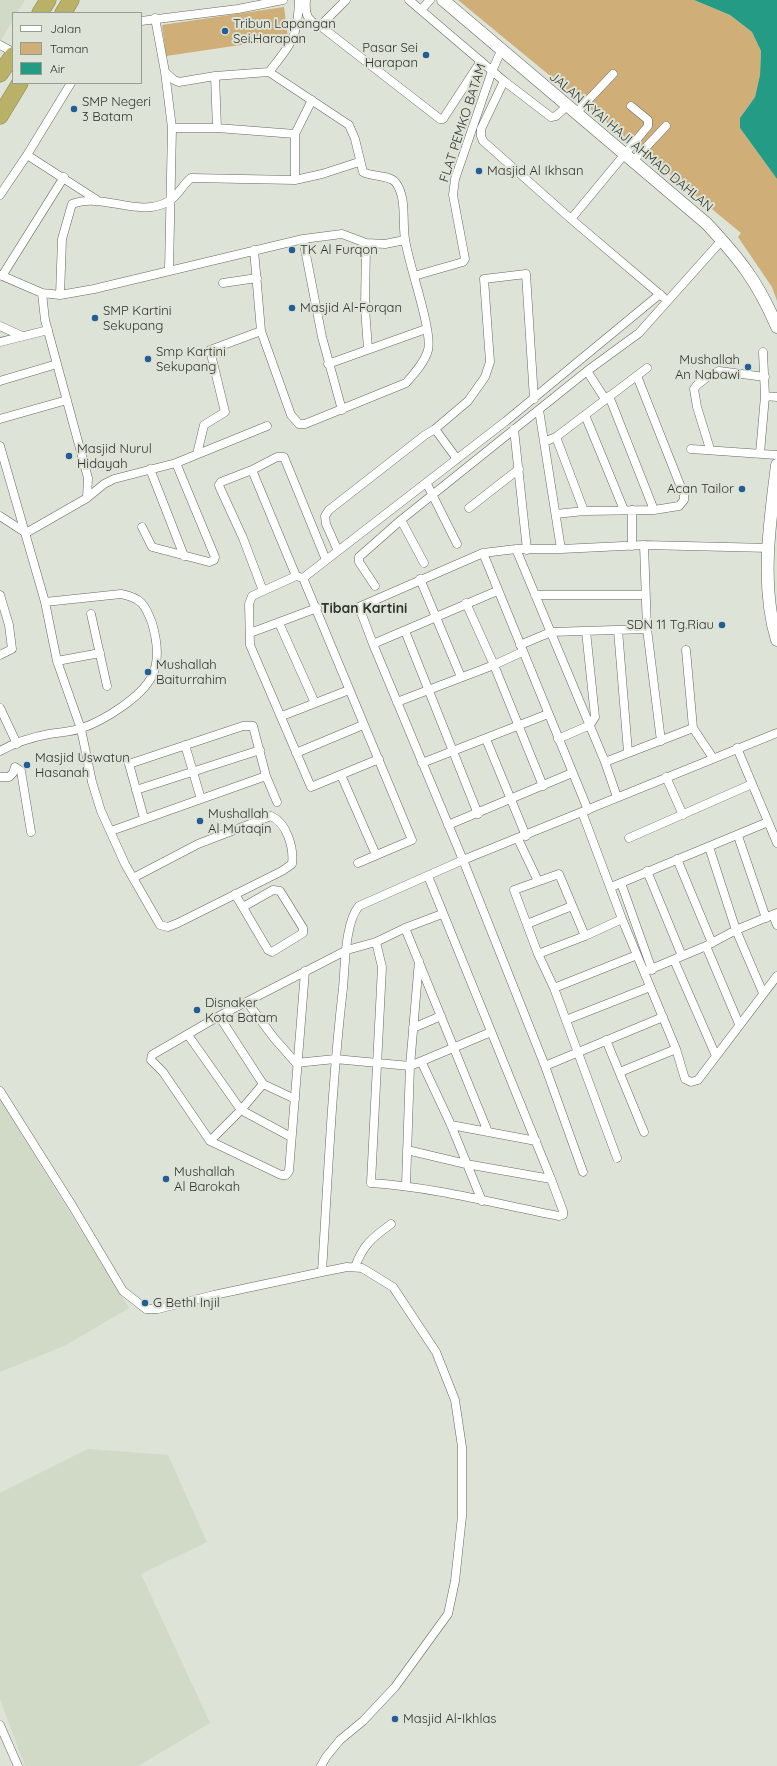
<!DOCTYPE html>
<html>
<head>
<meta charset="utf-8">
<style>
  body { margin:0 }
  #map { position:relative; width:777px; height:1766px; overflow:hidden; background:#dde3d6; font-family:Quicksand,sans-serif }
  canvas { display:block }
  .legend { position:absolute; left:12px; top:12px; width:130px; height:72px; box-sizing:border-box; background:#dde3d6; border:1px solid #989d93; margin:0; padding:5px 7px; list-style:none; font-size:12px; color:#30332e }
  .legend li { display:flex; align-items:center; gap:8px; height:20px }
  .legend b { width:20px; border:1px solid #989d93 }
</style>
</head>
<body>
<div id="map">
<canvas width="777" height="1766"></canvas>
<ul class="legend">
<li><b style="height:5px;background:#fff"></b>Jalan</li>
<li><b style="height:11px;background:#cfae77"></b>Taman</li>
<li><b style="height:11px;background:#239b85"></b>Air</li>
</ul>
</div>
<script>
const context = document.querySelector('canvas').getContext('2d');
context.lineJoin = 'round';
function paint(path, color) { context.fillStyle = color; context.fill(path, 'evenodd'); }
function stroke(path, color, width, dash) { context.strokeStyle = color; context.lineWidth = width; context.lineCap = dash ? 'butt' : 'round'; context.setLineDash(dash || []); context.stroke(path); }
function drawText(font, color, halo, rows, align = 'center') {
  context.font = font + ' Quicksand,sans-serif'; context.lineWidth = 4; context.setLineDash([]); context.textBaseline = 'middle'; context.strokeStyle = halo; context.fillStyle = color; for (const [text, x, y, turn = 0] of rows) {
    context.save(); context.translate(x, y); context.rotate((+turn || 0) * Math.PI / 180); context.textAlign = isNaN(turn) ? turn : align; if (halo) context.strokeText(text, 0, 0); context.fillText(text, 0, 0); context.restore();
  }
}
paint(new Path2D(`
  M0,0H25L17,13H13V20L0,42Z
  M0,1100L129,1308L66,1345L0,1372Z
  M88,1449L168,1455L207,1542L141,1574L210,1723L138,1766H25L0,1699V1493Z`), '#d0dac6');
paint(new Path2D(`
  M458,0H694L730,15L752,32L761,51L760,75L755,97L740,118V128L777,179V301L772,287L738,237L741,233Z
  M284,7L288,38L166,56L162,25Z`), '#cfae77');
paint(new Path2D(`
  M694,0H777V179L740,128V118L755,97L760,75L761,51L752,32L730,15Z`), '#239b85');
const street = new Path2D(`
  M306,0C305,12 306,21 319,25L440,119H443L481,61
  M409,0L504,81L551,117L556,116L567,106
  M421,10L430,0
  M155,18L165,72L174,80L179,82L215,76L269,72L349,125L355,139L363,172C372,177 391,175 396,183C407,198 402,222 405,239C408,263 433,331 428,350C425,362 414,374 406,383L305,424H299L291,415L261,331L254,250
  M141,21L238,9L283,0
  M319,25L324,22L346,0
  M0,45L13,52
  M165,72L172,128L169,270
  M269,72C291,44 298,38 299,0
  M215,76L217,128
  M504,81L481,129V136L483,141L571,219L663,297
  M576,113L613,74
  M172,128H217L295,134
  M27,155L97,200
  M632,162L666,126
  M295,180V134L312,100
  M0,195L27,155L71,83
  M571,219L648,126V120L631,106
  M303,239L322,337L342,410
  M366,243L365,308L368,349
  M0,275L42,293L60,295L94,289L303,239L342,234L366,243L385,244L405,240
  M2,276L64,177
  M414,276L463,262L465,259L453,195L455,179L492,71L501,51
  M223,283L257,278
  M60,295L62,239L72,204C104,192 140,219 169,201C178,196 183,184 191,178L295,180L322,174L359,162
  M0,326L22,336
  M0,342L48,330
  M763,352L765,396L777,397
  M328,364L426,329
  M587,371L605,399
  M637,376L684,495V500L679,506L654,510
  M0,381L57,364
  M539,410L561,549
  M585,415L624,510
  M0,419L67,400
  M435,429L468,401L485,377L490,362L484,279L526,274L534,399
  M514,429L527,550
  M556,437L584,511
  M544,442L556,437L647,368
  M0,446L45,602L57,661L81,729L92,782L101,811L125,864L160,925L168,927L178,923L282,871L292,864C294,848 287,823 271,816L198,844L133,878
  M691,449L777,455
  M710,449L697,407L694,389L697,385L710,375L719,371L765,377
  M760,453L765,396
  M197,454L204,425L225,412L210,350L261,331
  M150,469L184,556
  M252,470L296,576
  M427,484L457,544
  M87,498L104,484L114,479L176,463L267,426
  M469,508L519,469
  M632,510V546
  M556,514L584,511L654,510L609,396
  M0,516L26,533L87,498L88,478L45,320L42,293
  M401,520L424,563
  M142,527L152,547L209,562L214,560L215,557L176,463
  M644,545L647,629L661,741
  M516,549L605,762L617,797
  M338,551L326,524L325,516L329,510L425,435L435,429L457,459
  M483,553L588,810
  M303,578L506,421L660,294
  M420,579L461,677
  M375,586L359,562V557L401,520L587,371L639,333L722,240
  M263,591L243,538L220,488L219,485L221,482L252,470L277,457H284L326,560
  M0,595L9,625L12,649L0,655
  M535,595H645
  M466,603L494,665L543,786
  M91,614L107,686
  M279,623L315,703
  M618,630L628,752
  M405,631L478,814
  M250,633L317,608
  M373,644L497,591
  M520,645L551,632L647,629
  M686,650L693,728L713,758
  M57,661L100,653
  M397,702L494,665L522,652
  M0,708L17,744
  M282,716L349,690
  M486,739L526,836
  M558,739L590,725L595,717L586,631
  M185,745L201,799
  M737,748L777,843
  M0,751C14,743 33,737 49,734C60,732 72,732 82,728C103,721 142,697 152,676C160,660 157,640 152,623C145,604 141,598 121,594L45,602
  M296,753L363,725
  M605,762L693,728
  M422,763L548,714
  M341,775L376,855
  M266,776L277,802
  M0,777H9L13,773L15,767L21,771L31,832
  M666,777L683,815
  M136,790L260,750
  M582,812L622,919L676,1049L685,1079L691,1082L698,1080L777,976
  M448,825L572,773
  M111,831L266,776L253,726H243L129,764L144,818
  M738,836L766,918
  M629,838L752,784
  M518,839L538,881
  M709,847L736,930L763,993
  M677,859L712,943
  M358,863L412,840L303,578L296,576L252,596L249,604L250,645L311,787L379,759
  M647,871L682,956
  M621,883L652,970
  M611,887L768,822
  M235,894L268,950L272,952L303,933V928L280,891L273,890L243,907
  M773,915L777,925
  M527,924L572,906
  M405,928L488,1132
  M585,936L559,874L514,890L538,954L554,988L617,1158
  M376,942L382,967L371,1183C434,1187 497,1204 559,1216L563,1215V1211L551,1179L428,876
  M706,946L739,1024
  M538,954L585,936L622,919
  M674,960L716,1056
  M305,971L289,1171L286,1175H281L210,1141L163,1072L151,1060L152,1055L219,1016L347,950L376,942L405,928L442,914
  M644,972L706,946L736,930L777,913
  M554,988L637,955
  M247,1002L274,1038L296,1063L335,1059L410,1066L491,1032
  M663,1017L545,1066L463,860L373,644L359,607L483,553L516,549H561L644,545L770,548
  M566,1020L650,987
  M413,1028L441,1016
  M188,1035L241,1110L291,1137
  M606,1040L644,1132
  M422,1063L451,1125L482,1201
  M545,1066L583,1172
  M620,1072L676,1049
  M263,1084L295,1099
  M0,1091L73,1207L123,1291L146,1309H158L214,1295L322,1272L347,1267L362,1268L393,1287L436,1352L455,1400L462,1447V1516L455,1581L448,1614L395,1687L363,1721L340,1740L326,1757L321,1766
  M451,1125L536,1141
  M210,1141L241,1110L263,1084L219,1016
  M407,1150L466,1164L551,1179
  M406,1185L410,1066L419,961
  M355,1267C363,1245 372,1238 391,1224
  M322,1272C328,1177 332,1082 343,988C345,966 345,922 359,906L463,860L777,733
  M0,1725L18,1766`);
const secondary = new Path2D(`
  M443,0L706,223C739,258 758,282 777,327
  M777,465C770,521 760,585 777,640`);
const highway = new Path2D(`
  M40,13L48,0
  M63,13L71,0
  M0,74L13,55
  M0,116L20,83`);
stroke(street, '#656b5f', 9);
stroke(secondary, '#656b5f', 13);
stroke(highway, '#888553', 17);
stroke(street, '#fff', 8);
stroke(secondary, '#fff', 12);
stroke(highway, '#b8b167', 16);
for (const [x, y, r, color] of [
  [225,31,4,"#225d94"],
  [426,55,4,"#225d94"],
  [74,109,4,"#225d94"],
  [479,171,4,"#225d94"],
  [292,250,4,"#225d94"],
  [292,308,4,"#225d94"],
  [95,318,4,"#225d94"],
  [148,359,4,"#225d94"],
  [748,367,4,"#225d94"],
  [69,456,4,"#225d94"],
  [742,489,4,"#225d94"],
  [722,625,4,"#225d94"],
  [148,672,4,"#225d94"],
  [27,765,4,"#225d94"],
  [200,821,4,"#225d94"],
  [197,1010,4,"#225d94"],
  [166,1179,4,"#225d94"],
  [145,1303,4,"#225d94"],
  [395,1719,4,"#225d94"]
]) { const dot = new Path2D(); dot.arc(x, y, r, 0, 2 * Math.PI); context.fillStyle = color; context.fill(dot); stroke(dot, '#dde3d6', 1.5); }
drawText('13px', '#30332e', '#dde3d6', [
  ["Tribun Lapangan",233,24],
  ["Sei.Harapan",233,39],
  ["Pasar Sei",418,48,"right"],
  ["Harapan",418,63,"right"],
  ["SMP Negeri",82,102],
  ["3 Batam",82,117],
  ["Masjid Al Ikhsan",487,171],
  ["TK Al Furqon",300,250],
  ["Masjid Al-Forqan",300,308],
  ["SMP Kartini",103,311],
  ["Sekupang",103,326],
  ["Smp Kartini",156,352],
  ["Sekupang",156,367],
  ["Mushallah",740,360,"right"],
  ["An Nabawi",740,375,"right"],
  ["Masjid Nurul",77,449],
  ["Hidayah",77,464],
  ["Acan Tailor",734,489,"right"],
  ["SDN 11 Tg.Riau",714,625,"right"],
  ["Mushallah",156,665],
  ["Baiturrahim",156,680],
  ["Masjid Uswatun",35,758],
  ["Hasanah",35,773],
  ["Mushallah",208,814],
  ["Al Mutaqin",208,829],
  ["Disnaker",205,1003],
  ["Kota Batam",205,1018],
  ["Mushallah",174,1172],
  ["Al Barokah",174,1187],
  ["G Bethl Injil",153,1303],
  ["Masjid Al-Ikhlas",403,1719]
], 'left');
drawText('13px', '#30332e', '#dde3d6', [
  ["FLAT PEMKO BATAM",463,123,-72],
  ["JALAN KYAI HAJI AHMAD DAHLAN",631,142,40]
]);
drawText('bold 14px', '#30332e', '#dde3d6', [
  ["Tiban Kartini",364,609]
]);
</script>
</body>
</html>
